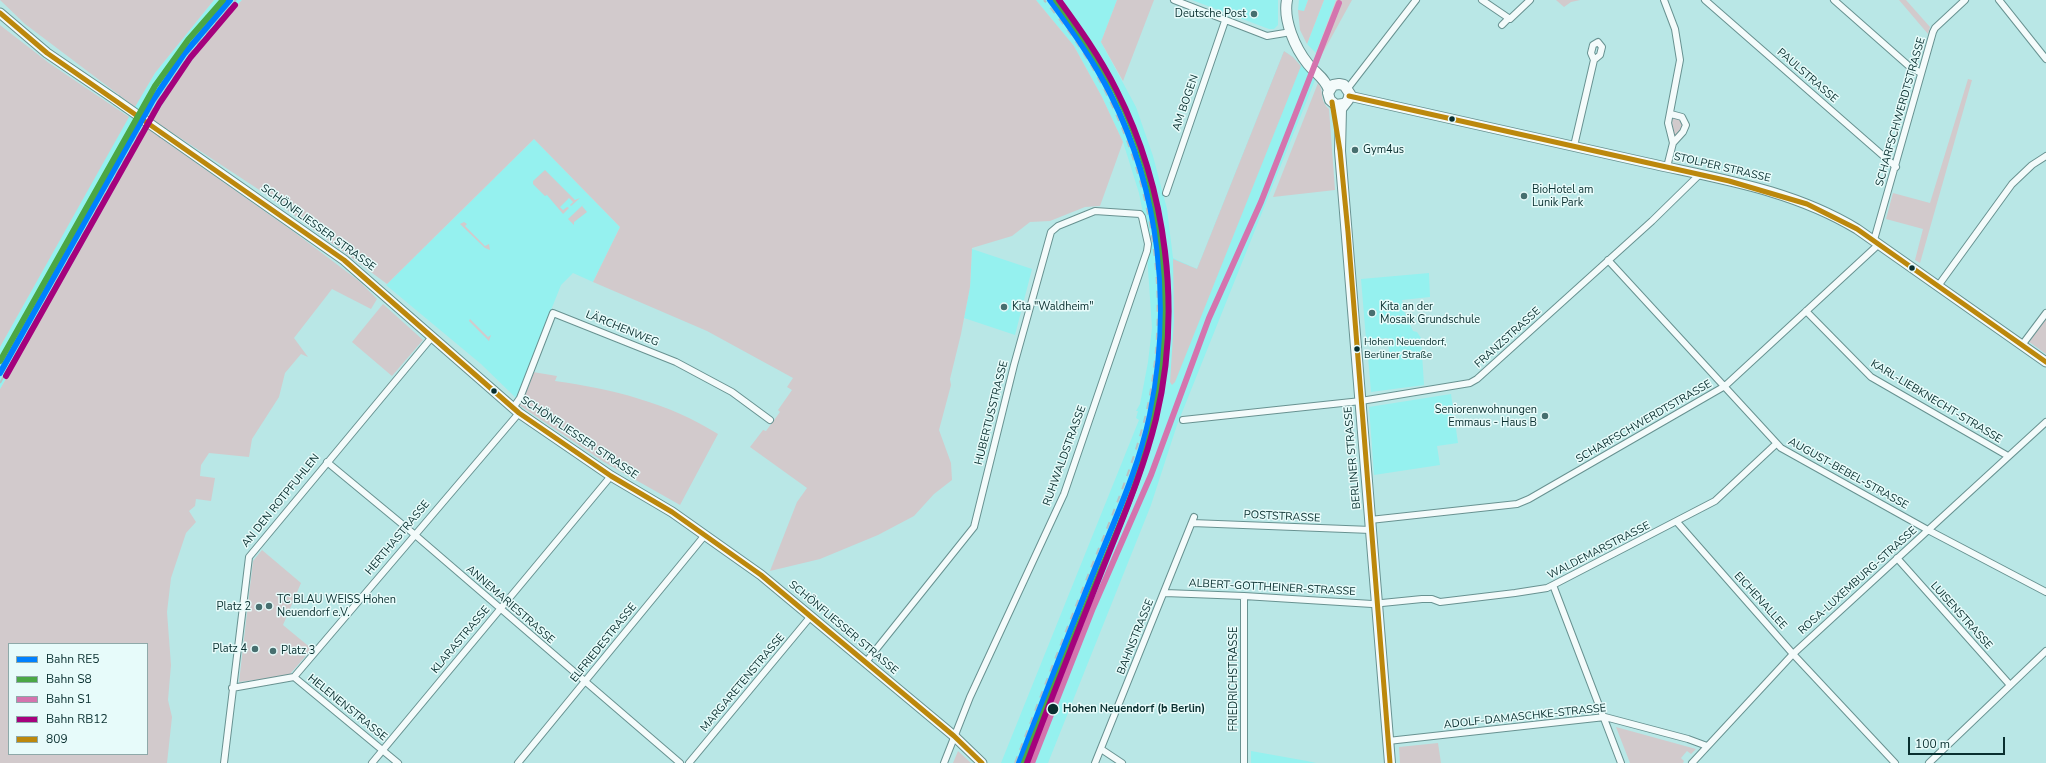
<!DOCTYPE html>
<html>
<head>
<meta charset="utf-8">
<style>
  body { margin:0 }
  #map { position:relative; width:2046px; height:763px; overflow:hidden; background:#b9e7e6; font-family:"Nunito Sans",sans-serif }
  canvas { display:block }
  .legend { position:absolute; left:8px; top:643px; width:140px; height:112px; box-sizing:border-box; background:#e7fbfa; border:1px solid #8ea9a9; margin:0; padding:5px 7px; list-style:none; font-size:12px; color:#092f2f }
  .legend li { display:flex; align-items:center; gap:8px; height:20px }
  .legend b { width:20px; border:1px solid #8ea9a9 }
  .scale { position:absolute; left:1908px; top:737px; width:97px; height:18px; box-sizing:border-box; border:2px solid #092f2f; border-top:0; padding-left:5px; font-size:12px; line-height:14px; white-space:nowrap; color:#092f2f; -webkit-text-stroke:3px #e7fbfa; paint-order:stroke }
</style>
</head>
<body>
<div id="map">
<canvas width="2046" height="763"></canvas>
<ul class="legend">
<li><b style="height:5px;background:#0080ff"></b>Bahn RE5</li>
<li><b style="height:5px;background:#4ba745"></b>Bahn S8</li>
<li><b style="height:5px;background:#d474ae"></b>Bahn S1</li>
<li><b style="height:5px;background:#a5027d"></b>Bahn RB12</li>
<li><b style="height:5px;background:#bc880c"></b>809</li>
</ul>
<div class="scale">100 m</div>
</div>
<script>
const context = document.querySelector('canvas').getContext('2d');
context.lineJoin = 'round';
function paint(path, color) { context.fillStyle = color; context.fill(path, 'evenodd'); }
function stroke(path, color, width, dash) { context.strokeStyle = color; context.lineWidth = width; context.lineCap = dash ? 'butt' : 'round'; context.setLineDash(dash || []); context.stroke(path); }
function drawText(font, color, halo, rows, align = 'center') {
  context.font = font + ' "Nunito Sans",sans-serif'; context.lineWidth = 3; context.setLineDash([]); context.textBaseline = 'middle'; context.strokeStyle = halo; context.fillStyle = color; for (const [text, x, y, turn = 0] of rows) {
    context.save(); context.translate(x, y); context.rotate((+turn || 0) * Math.PI / 180); context.textAlign = isNaN(turn) ? turn : align; if (halo) context.strokeText(text, 0, 0); context.fillText(text, 0, 0); context.restore();
  }
}
paint(new Path2D(`
  M214,0H242L208,38L172,88L0,389V347L120,131L155,73Z
  M1036,0H1117L1101,42L1136,107L1153,156L1167,209L1173,258L1197,269L1284,51L1293,57L1315,80L1177,425L1151,505L1048,763H1001L1139,420L1136,418L1138,411H1136L1140,404L1148,362L1152,328L1145,224L1139,193L1123,142L1102,97L1074,46Z
  M1192,0H1278V25L1274,29H1269Z
  M1299,0H1308L1304,12L1298,10Z
  M1324,0H1336L1316,53L1307,44Z
  M534,139L620,227L593,282L573,273L561,285L516,398L481,364L386,285Z
  M972,249L1032,269L1015,335L964,318L970,287Z
  M1429,273L1430,297L1402,300L1404,311L1413,331L1417,332L1421,338L1424,385L1371,392L1368,356L1389,353L1388,338L1366,339L1361,279Z
  M1451,394L1458,443L1437,446L1440,465L1374,475L1369,407Z
  M1251,751L1307,761L1316,763H1251Z`), '#95f1ef');
paint(new Path2D(`
  M0,0H214L155,73L135,107L25,24Z
  M242,0H1036L1074,46L1102,97L1123,142L1100,206L1085,207L1050,221L1030,222L1012,236L972,248L970,287L961,334L950,379L951,385L939,430L951,463L952,480L934,494L914,516L878,535L820,559L770,571L797,502L807,488L750,447L763,430L766,431L780,412L778,410L792,390L787,387L793,378L707,331L593,282L620,227L534,139L387,284L264,193L153,120C179,77 207,36 242,0Z
  M1117,0H1154L1123,81L1101,42Z
  M1308,0H1324L1307,44L1300,30L1298,10L1304,11Z
  M1336,0H1352L1321,56L1316,53Z
  M1556,0H1580L1571,2L1564,7Z
  M1899,0H1906L1930,27L1928,34Z
  M0,25L49,63L129,117L0,347Z
  M1284,51L1293,57L1301,66L1175,382L1172,385L1170,382L1174,320L1173,259L1197,269Z
  M1968,79L1972,80L1920,263L1915,260L1923,229L1886,219L1893,193L1930,203Z
  M1318,83C1325,91 1318,99 1329,109L1335,190L1273,197Z
  M1677,118L1680,119L1684,127L1676,135H1673L1672,119Z
  M148,129L294,232L359,281L377,299L371,309L332,289L294,338L308,357L301,354L285,373L279,397L252,439L249,457L209,453L201,465L200,476L215,478L211,501L196,499L195,506L189,511L196,522L186,533L171,578L167,612L171,665L168,700L172,717L167,763H0V389L72,265ZM9,644H147V754H9Z
  M545,170L575,200L580,198L571,206L570,205L573,202L569,198L560,207L563,210L567,207L569,208L563,214L547,195L545,196L533,184V181Z
  M585,203L582,206L587,212L574,222V225L568,219Z
  M464,222L467,224L465,226L485,246L489,244L490,250L485,248L460,224Z
  M383,304L423,340L392,376L352,342Z
  M2046,315V354L2028,341Z
  M470,319L488,337L491,335L489,341L469,321Z
  M533,372L557,376L555,381C612,389 669,403 718,434L680,505L604,462L519,405Z
  M262,550L301,583L283,625L312,649L290,674L286,676L239,682L253,561Z
  M1616,727L1696,749L1691,754L1687,751L1681,758L1684,761L1683,763H1630Z
  M1438,743L1441,763H1400L1399,747Z
  M958,751L971,763H953Z`), '#d2cacc');
const street = new Path2D(`
  M1174,0L1267,36L1291,32
  M1482,0L1510,19L1530,0
  M1664,0L1675,29L1680,60L1668,123L1673,143L1667,167
  M1705,0L1896,167
  M1834,0L1910,67L1921,73
  M1999,0L2046,59
  M1502,25L1508,19
  M1348,88L1416,0
  M1671,114L1682,117L1686,125L1683,132L1673,143
  M1574,146L1594,60L1600,55L1602,47L1598,42L1593,45L1591,53L1594,60
  M1166,193L1225,21
  M1874,240L1933,32L1935,28L1965,0
  M1608,260L1781,448L1928,530L2046,592
  M1938,286L2012,184L2032,165L2046,156
  M1806,311L1871,377L2008,456
  M2022,345L2046,313
  M513,408L520,398L553,313L676,362L732,392L770,420
  M1183,420L1361,401L1470,383L1477,379L1652,221L1699,175
  M327,462L414,534L680,763
  M1370,520L1517,504L1529,499L1725,386L1879,244
  M1677,522L1793,654L1895,763
  M1192,523L1371,530
  M1897,558L2010,685
  M1553,585L1621,763
  M1165,593L1244,596L1372,604L1422,599H1432L1440,602L1515,593L1547,588L1553,585L1715,501L1776,444
  M866,662L974,527L1014,365L1051,232L1058,226L1095,211L1140,214L1142,217L1148,244L1147,251L1064,494L970,697L944,763
  M294,677L519,413
  M232,688L294,677L398,763
  M1388,741L1605,717L1688,739L1707,746
  M1101,749L1122,763
  M224,763L249,557L432,337
  M372,763L611,476
  M518,763L705,535
  M689,763L811,616
  M1095,763L1194,517
  M1244,763V596
  M1692,763L1793,654L2046,422
  M1929,763L2046,651`);
const secondary = new Path2D(`
  M0,13L47,53L116,100
  M1349,96C1449,119 1548,140 1648,163C1720,179 1793,190 1857,229L2046,362
  M163,133L344,260L519,413L611,476L672,512L761,575L954,736L982,763`);
const primary = new Path2D(`
  M1287,0C1283,20 1295,48 1308,64C1315,73 1325,78 1329,90
  M1343,104L1336,105L1330,100L1328,93L1333,85L1339,84L1344,85L1350,94L1348,100L1341,109L1340,151L1390,763`);
stroke(street, '#689291', 8);
stroke(secondary, '#689291', 11);
stroke(primary, '#689291', 12);
stroke(street, '#f4fbfb', 6);
stroke(secondary, '#f4fbfb', 9);
stroke(primary, '#f4fbfb', 10);
stroke(new Path2D(`
  M0,383L156,103L196,45L236,0
  M1015,763C1040,698 1065,633 1091,568C1111,518 1133,467 1146,414C1179,270 1141,112 1044,0`), '#b7c4c4', 2, [7, 7]);
const secondaryBridge = new Path2D(`
  M116,100L163,133`);
stroke(secondaryBridge, '#689291', 11, []);
stroke(secondaryBridge, '#f4fbfb', 9);
stroke(new Path2D(`
  M0,13L47,53L344,260L519,413L611,476L672,512L761,575L954,736L982,763
  M1349,96L1729,181L1807,204L1857,229L2046,362
  M1332,102L1340,151L1348,232L1390,763`), '#bc880c', 5);
stroke(new Path2D(`
  M0,373L153,100L184,54L230,0
  M1019,763C1044,698 1069,633 1095,569C1115,519 1139,468 1150,415C1173,306 1160,192 1110,93C1093,59 1072,30 1050,0`), '#0080ff', 6);
stroke(new Path2D(`
  M0,361L155,86L188,40L223,0
  M1024,763C1048,701 1073,639 1098,577C1120,524 1144,471 1155,415C1177,307 1166,192 1116,92C1099,59 1078,30 1056,0`), '#4ba745', 6);
stroke(new Path2D(`
  M1032,763L1093,608L1151,475L1209,318L1261,202L1339,3`), '#d474ae', 6);
stroke(new Path2D(`
  M6,376L159,104L190,58L235,5
  M1027,763C1051,699 1076,636 1101,573C1121,522 1143,472 1156,419C1182,310 1167,189 1116,89C1100,57 1080,29 1059,0`), '#a5027d', 6);
for (const [x, y, r, color] of [
  [1254,14,4,"#476f6f"],
  [1452,119,3.5,"#092f2f"],
  [1355,150,4,"#476f6f"],
  [1524,196,4,"#476f6f"],
  [1912,268,3.5,"#092f2f"],
  [1004,307,4,"#476f6f"],
  [1372,313,4,"#476f6f"],
  [1357,349,3.5,"#092f2f"],
  [494,391,3.5,"#092f2f"],
  [1545,416,4,"#476f6f"],
  [269,606,4,"#476f6f"],
  [259,607,4,"#476f6f"],
  [255,649,4,"#476f6f"],
  [273,651,4,"#476f6f"],
  [1053,709,6,"#092f2f"]
]) { const dot = new Path2D(); dot.arc(x, y, r, 0, 2 * Math.PI); context.fillStyle = color; context.fill(dot); stroke(dot, '#e7fbfa', 1.5); }
drawText('10px', '#092f2f', '#e7fbfa', [
  ["Hohen Neuendorf,",1364,343],
  ["Berliner Straße",1364,356]
], 'left');
drawText('11px', '#092f2f', '#e7fbfa', [
  ["Deutsche Post",1246,14,"right"],
  ["Gym4us",1363,150],
  ["BioHotel am",1532,190],
  ["Lunik Park",1532,203],
  ["Kita \"Waldheim\"",1012,307],
  ["Kita an der",1380,307],
  ["Mosaik Grundschule",1380,320],
  ["Seniorenwohnungen",1537,410,"right"],
  ["Emmaus - Haus B",1537,423,"right"],
  ["TC BLAU WEISS Hohen",277,600],
  ["Neuendorf e.V.",277,613],
  ["Platz 2",251,607,"right"],
  ["Platz 4",247,649,"right"],
  ["Platz 3",281,651]
], 'left');
drawText('11px', '#092f2f', '#e7fbfa', [
  ["PAULSTRASSE",1807,76,41],
  ["AM BOGEN",1186,103,-71],
  ["SCHARFSCHWERDTSTRASSE",1901,112,-74],
  ["STOLPER STRASSE",1722,168,13],
  ["SCHÖNFLIESSER STRASSE",318,228,36],
  ["LÄRCHENWEG",622,329,22],
  ["FRANZSTRASSE",1508,338,-42],
  ["KARL-LIEBKNECHT-STRASSE",1936,402,31],
  ["HUBERTUSSTRASSE",992,413,-76],
  ["SCHARFSCHWERDTSTRASSE",1644,422,-30],
  ["SCHÖNFLIESSER STRASSE",579,438,34],
  ["RUHWALDSTRASSE",1065,456,-70],
  ["BERLINER STRASSE",1353,458,-95],
  ["AUGUST-BEBEL-STRASSE",1848,474,29],
  ["AN DEN ROTPFUHLEN",281,501,-51],
  ["POSTSTRASSE",1282,517,3],
  ["HERTHASTRASSE",398,538,-50],
  ["WALDEMARSTRASSE",1599,551,-27],
  ["ROSA-LUXEMBURG-STRASSE",1858,581,-42],
  ["ALBERT-GOTTHEINER-STRASSE",1272,588,3],
  ["EICHENALLEE",1760,601,48],
  ["ANNEMARIESTRASSE",510,605,41],
  ["LUISENSTRASSE",1961,616,48],
  ["SCHÖNFLIESSER STRASSE",843,628,40],
  ["BAHNSTRASSE",1136,637,-68],
  ["KLARASTRASSE",461,640,-50],
  ["ELFRIEDESTRASSE",604,643,-51],
  ["FRIEDRICHSTRASSE",1234,679,-90],
  ["MARGARETENSTRASSE",743,683,-50],
  ["HELENENSTRASSE",347,708,39],
  ["ADOLF-DAMASCHKE-STRASSE",1525,717,-6]
]);
drawText('bold 11px', '#092f2f', '#e7fbfa', [
  ["Hohen Neuendorf (b Berlin)",1063,709]
], 'left');
</script>
</body>
</html>
